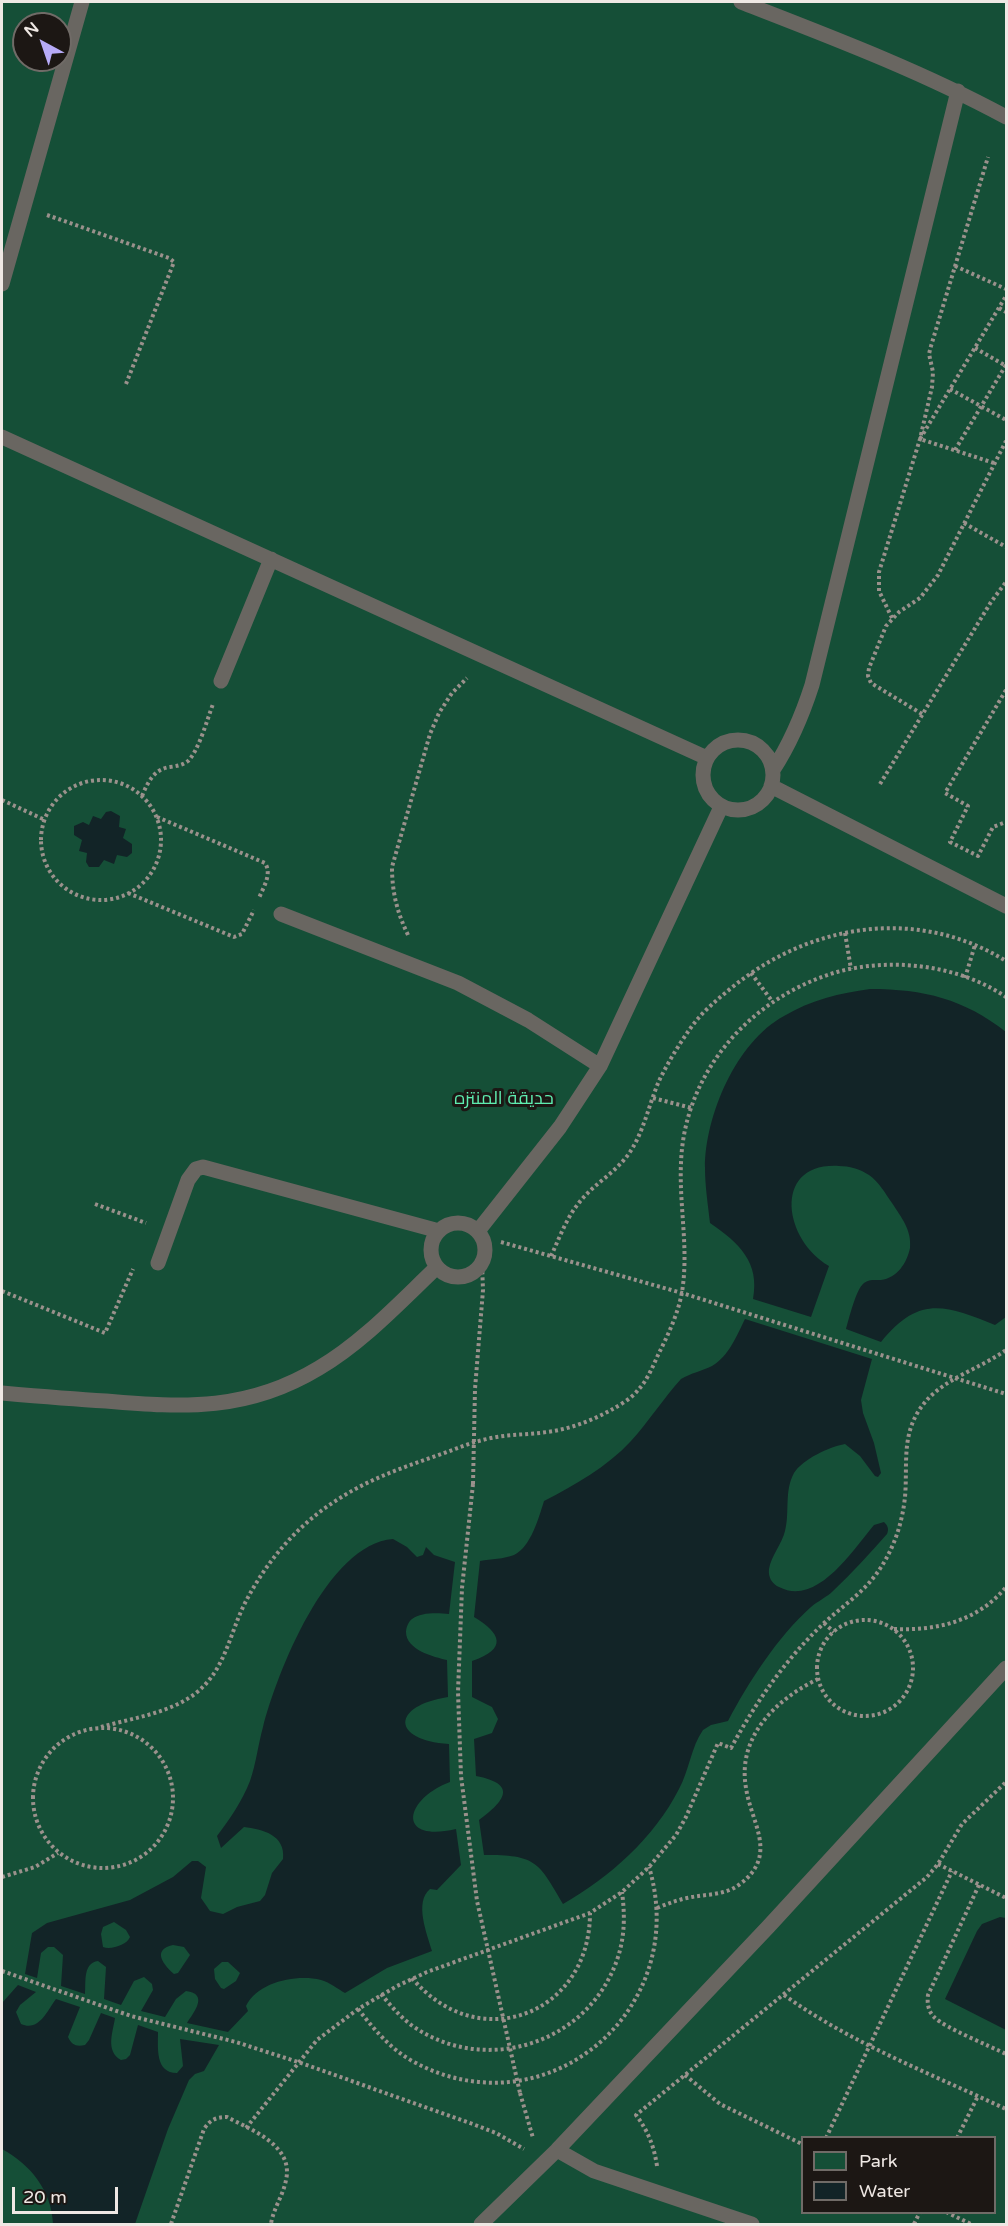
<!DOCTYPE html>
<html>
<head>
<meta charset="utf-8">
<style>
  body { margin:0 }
  #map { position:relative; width:1008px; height:2226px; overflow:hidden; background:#382e27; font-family:"Varela Round",sans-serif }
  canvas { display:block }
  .frame { position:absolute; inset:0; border:3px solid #efe8e4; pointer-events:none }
  .legend { position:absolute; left:801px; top:2136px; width:195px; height:78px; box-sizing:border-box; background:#1c1714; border:2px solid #706b67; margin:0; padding:8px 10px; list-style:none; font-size:18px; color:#efe8e4 }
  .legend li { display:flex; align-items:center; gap:12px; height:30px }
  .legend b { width:30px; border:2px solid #706b67 }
  .north { position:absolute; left:12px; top:12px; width:60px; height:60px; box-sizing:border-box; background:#1c1714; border:2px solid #706b67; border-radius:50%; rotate:320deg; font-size:16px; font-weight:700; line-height:24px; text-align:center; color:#efe8e4 }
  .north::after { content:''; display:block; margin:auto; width:21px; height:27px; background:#b7abf8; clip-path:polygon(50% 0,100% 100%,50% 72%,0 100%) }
  .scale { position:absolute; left:12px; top:2187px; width:106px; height:27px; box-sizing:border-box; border:3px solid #efe8e4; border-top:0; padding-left:8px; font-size:18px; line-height:21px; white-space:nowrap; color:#efe8e4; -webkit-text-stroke:4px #1c1714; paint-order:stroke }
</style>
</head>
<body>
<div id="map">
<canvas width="1008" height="2226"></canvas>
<div class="frame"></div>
<ul class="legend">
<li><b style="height:16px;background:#154f37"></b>Park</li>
<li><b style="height:16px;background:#122427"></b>Water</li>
</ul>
<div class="north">N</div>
<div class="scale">20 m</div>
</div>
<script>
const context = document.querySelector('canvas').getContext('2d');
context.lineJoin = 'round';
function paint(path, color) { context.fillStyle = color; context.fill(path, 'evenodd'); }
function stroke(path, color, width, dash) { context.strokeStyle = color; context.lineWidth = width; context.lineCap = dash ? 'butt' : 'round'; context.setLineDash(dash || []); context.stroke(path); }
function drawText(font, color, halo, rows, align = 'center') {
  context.font = font + ' "Varela Round",Cairo,sans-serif'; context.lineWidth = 6; context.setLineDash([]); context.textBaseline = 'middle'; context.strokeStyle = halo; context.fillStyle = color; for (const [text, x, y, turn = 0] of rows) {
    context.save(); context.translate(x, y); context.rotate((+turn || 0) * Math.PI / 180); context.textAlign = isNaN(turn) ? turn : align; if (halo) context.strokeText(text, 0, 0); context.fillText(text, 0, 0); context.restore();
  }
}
paint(new Path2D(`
  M2,2H1006V2224H2ZM24,24H60V60H24ZM802,2138H994V2212H802Z`), '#154f37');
paint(new Path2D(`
  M111,811L120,816L119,827L126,829L123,838L132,844V853L127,857L117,855L114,864L104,860L99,867H89L86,862L87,853L79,851L82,840L74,835V826L83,822L89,825L93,816L101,819L106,812Z
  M870,989C924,989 964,999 1006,1032V1317L995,1325C945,1305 919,1295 881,1342L846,1329C849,1319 856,1289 864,1283C869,1279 875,1280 881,1280C897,1278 907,1263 910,1248C912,1230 901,1217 892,1203C885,1193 879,1182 869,1175C860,1169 849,1166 839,1166C772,1162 783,1240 829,1266L811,1317L753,1299C760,1262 739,1243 710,1223C708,1205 705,1186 705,1168C705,1116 736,1042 784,1016C811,1000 840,993 870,989Z
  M745,1319L872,1359L861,1400L863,1413L874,1443L881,1473L878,1477L875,1476L860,1456L845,1444C829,1447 803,1459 794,1473C784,1491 790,1512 785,1531C782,1544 771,1556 769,1569C768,1577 772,1584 779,1587C817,1607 853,1550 874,1525L884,1522C888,1526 889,1529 887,1534C870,1553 852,1573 833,1591C827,1597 818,1601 811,1607C778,1636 748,1683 728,1721L711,1725L703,1730C691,1747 689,1771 679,1789C654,1838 610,1877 563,1904C538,1861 536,1855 484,1855L479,1820C505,1801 518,1784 476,1776L474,1739L492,1733L498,1719L492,1707L472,1697V1661C508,1649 501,1633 474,1617L480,1561C491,1559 504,1559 514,1555C531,1547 539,1517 544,1501C575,1485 607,1467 631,1441C649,1421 663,1399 681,1379C691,1373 702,1371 712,1366C729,1356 737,1335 745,1319Z
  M393,1539L407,1547L417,1557L423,1555L426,1547L434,1555L455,1562L449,1614C438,1613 421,1612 412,1619C408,1622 406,1628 406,1632C406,1650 434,1657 447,1660L448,1697C391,1706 391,1740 449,1744L450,1782C403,1800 397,1843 456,1829L461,1865L437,1890L430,1889C414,1902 427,1934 432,1951L387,1968L345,1993C338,1989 329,1982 321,1980C296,1974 258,1982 246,2006L248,2011L228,2032L187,2023C194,2012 209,1994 186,1991L176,1999L165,2017L141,2011L153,1990L152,1984L144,1977L134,1981L121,2005L104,1999L106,1967L98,1961C83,1963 86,1981 85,1994L61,1986L63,1955L54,1947H48L41,1953L37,1978L25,1974L32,1933L47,1923L130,1900L173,1877L192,1861H198L206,1867L201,1898L210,1911L223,1914L237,1907L260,1901L265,1895L272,1873L283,1859C286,1835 262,1829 244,1827L221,1848L217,1836C230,1819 242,1801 250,1781C256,1764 258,1745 263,1727C277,1673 327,1544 393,1539ZM114,1922L126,1930L130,1937C127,1945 111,1950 103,1947L101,1934L103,1927ZM173,1945L184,1947L190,1955L178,1973L174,1974C164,1965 151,1950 173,1945ZM222,1962H228L240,1973L236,1981L224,1989L221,1988L215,1979L214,1969Z
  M1000,1917L1006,1918V2030L945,1999L977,1931L982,1924Z
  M18,1985L36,1992L20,2005L16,2012L21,2024C39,2032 47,2011 56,1999L80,2007L68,2037C72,2045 76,2047 85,2045L89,2040L101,2013L115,2018C113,2032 105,2051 121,2060L126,2059L130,2055L138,2025L158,2032C158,2048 155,2073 177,2073L183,2066L180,2039L219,2045L204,2071L195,2074L189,2080L168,2129L135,2224H53C52,2191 30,2164 2,2149V2003Z`), '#122427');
stroke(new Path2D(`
  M47,215L169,258L174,262L126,384
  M955,266L1006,289
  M999,308L1006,312
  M975,348L1006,366
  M950,389L1006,420
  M955,450L1006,365
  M994,463L920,439L1006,296
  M964,523L1006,547
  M892,618L879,591V572L920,439L932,387L933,372L929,354L931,346L988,157
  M1006,690L945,793L968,806L950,842L978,856L993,827L1006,822
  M922,714L871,683L868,676L869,668L886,626L899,612L920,598L938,575L1006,441
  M41 840a60 60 0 1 1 120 0a60 60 0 1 1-120 0Z
  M880,784L991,602L1006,582
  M142,796C148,782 154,769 170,767C177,766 183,765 188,761C199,750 207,720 213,704
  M2,800L45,820
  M157,817L265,863C272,874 264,886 259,898
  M128,893L234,937L242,934L254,910
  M845,933L851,969
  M408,935C397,912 392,892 392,867L430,734L439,713L452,693L467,678
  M751,973L772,1001
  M965,978L975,945
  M653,1098L692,1108
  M95,1204L146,1223
  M501,1242L682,1293L1006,1394
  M551,1256C559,1239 566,1219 578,1204C593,1184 616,1173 630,1152C644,1131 649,1104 659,1081C668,1062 680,1043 692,1026C704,1010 719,998 735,985C813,923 919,907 1006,961
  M2,1291L105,1333L133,1269
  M473,1484L475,1389L483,1290L482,1263
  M817 1668a48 48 0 1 1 96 0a48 48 0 1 1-96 0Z
  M824,1623L834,1632
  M894,1629C937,1631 978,1621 1006,1587
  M101,1727C133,1718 170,1713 196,1693C225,1670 229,1636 244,1605C265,1563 297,1525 337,1500C367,1480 401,1468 436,1456C453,1450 469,1443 487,1439C507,1434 527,1435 547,1432C570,1429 591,1421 611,1410C620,1405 632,1398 638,1390C647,1381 653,1366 658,1355C668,1335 678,1314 682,1292C689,1249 679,1206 681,1163C684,1072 751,997 837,972C892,957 959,965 1006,997
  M33 1798a70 70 0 1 1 140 0a70 70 0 1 1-140 0Z
  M938,1864L1006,1898
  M2,1877L35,1867L58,1853
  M979,1885L928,1995C927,2003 928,2011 934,2017C945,2028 990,2046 1006,2054
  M657,1908C669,1903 680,1899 692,1897C708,1894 726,1895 740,1884C779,1855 751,1823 746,1788C737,1737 775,1700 818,1679
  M2,1971L131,2016L236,2042L298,2062L470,2123L496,2133L524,2149
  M412,1978C478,2057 590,2015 590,1913
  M381,1994C391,2006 401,2018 414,2027C487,2076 588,2043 617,1960C625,1937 625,1915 622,1892
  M784,1995C851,2043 931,2074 1006,2109
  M358,2009C374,2029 390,2049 414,2062C546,2133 692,2010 649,1867
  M685,2075L720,2104L802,2144
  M520,2093L533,2138
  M246,2128L317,2040L358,2009L397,1986L427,1972L590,1913L622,1892L649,1867L676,1835L686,1817L718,1743L731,1748C756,1702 785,1660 823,1624C840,1608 860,1595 874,1577C892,1554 902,1526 905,1497C908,1462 900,1431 926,1401C946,1378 981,1368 1006,1350
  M826,2138L952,1871
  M957,2138L978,2096
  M657,2166C654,2146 648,2131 636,2115L927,1877L938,1864L962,1824L1006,1782
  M946,2212L971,2224
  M171,2224L204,2129C210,2120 216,2117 227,2117C251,2130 294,2145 286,2180C283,2196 273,2209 271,2224
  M914,2224L920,2212`), '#9a918c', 4, [3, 3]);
stroke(new Path2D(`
  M741,2C831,37 921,71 1006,117
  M2,284L82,2
  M2,437L707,758
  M221,681L271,559
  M703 775a35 35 0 1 1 70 0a35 35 0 1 1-70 0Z
  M773,770C790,744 802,716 812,685L958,91
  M771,786L1006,906
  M281,914L458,983L528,1020L600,1066
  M431 1250a27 27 0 1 1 54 0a27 27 0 1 1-54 0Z
  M478,1231L560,1127L600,1066L721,807
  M158,1263L188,1180L196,1169L203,1167L439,1231
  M2,1393C36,1396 71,1399 106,1401C185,1408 248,1411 319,1368C363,1342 400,1302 437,1267
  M557,2150L594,2171L752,2224
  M481,2224L557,2150L769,1926L1006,1668`), '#696661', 15);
stroke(new Path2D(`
  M473,1484L462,1588L458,1692L461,1776L477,1901L520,2093`), '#9a918c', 4, [3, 3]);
drawText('18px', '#5eedb0', '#1c1714', [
  ["حديقة المنتزه",504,1099]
]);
</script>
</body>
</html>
